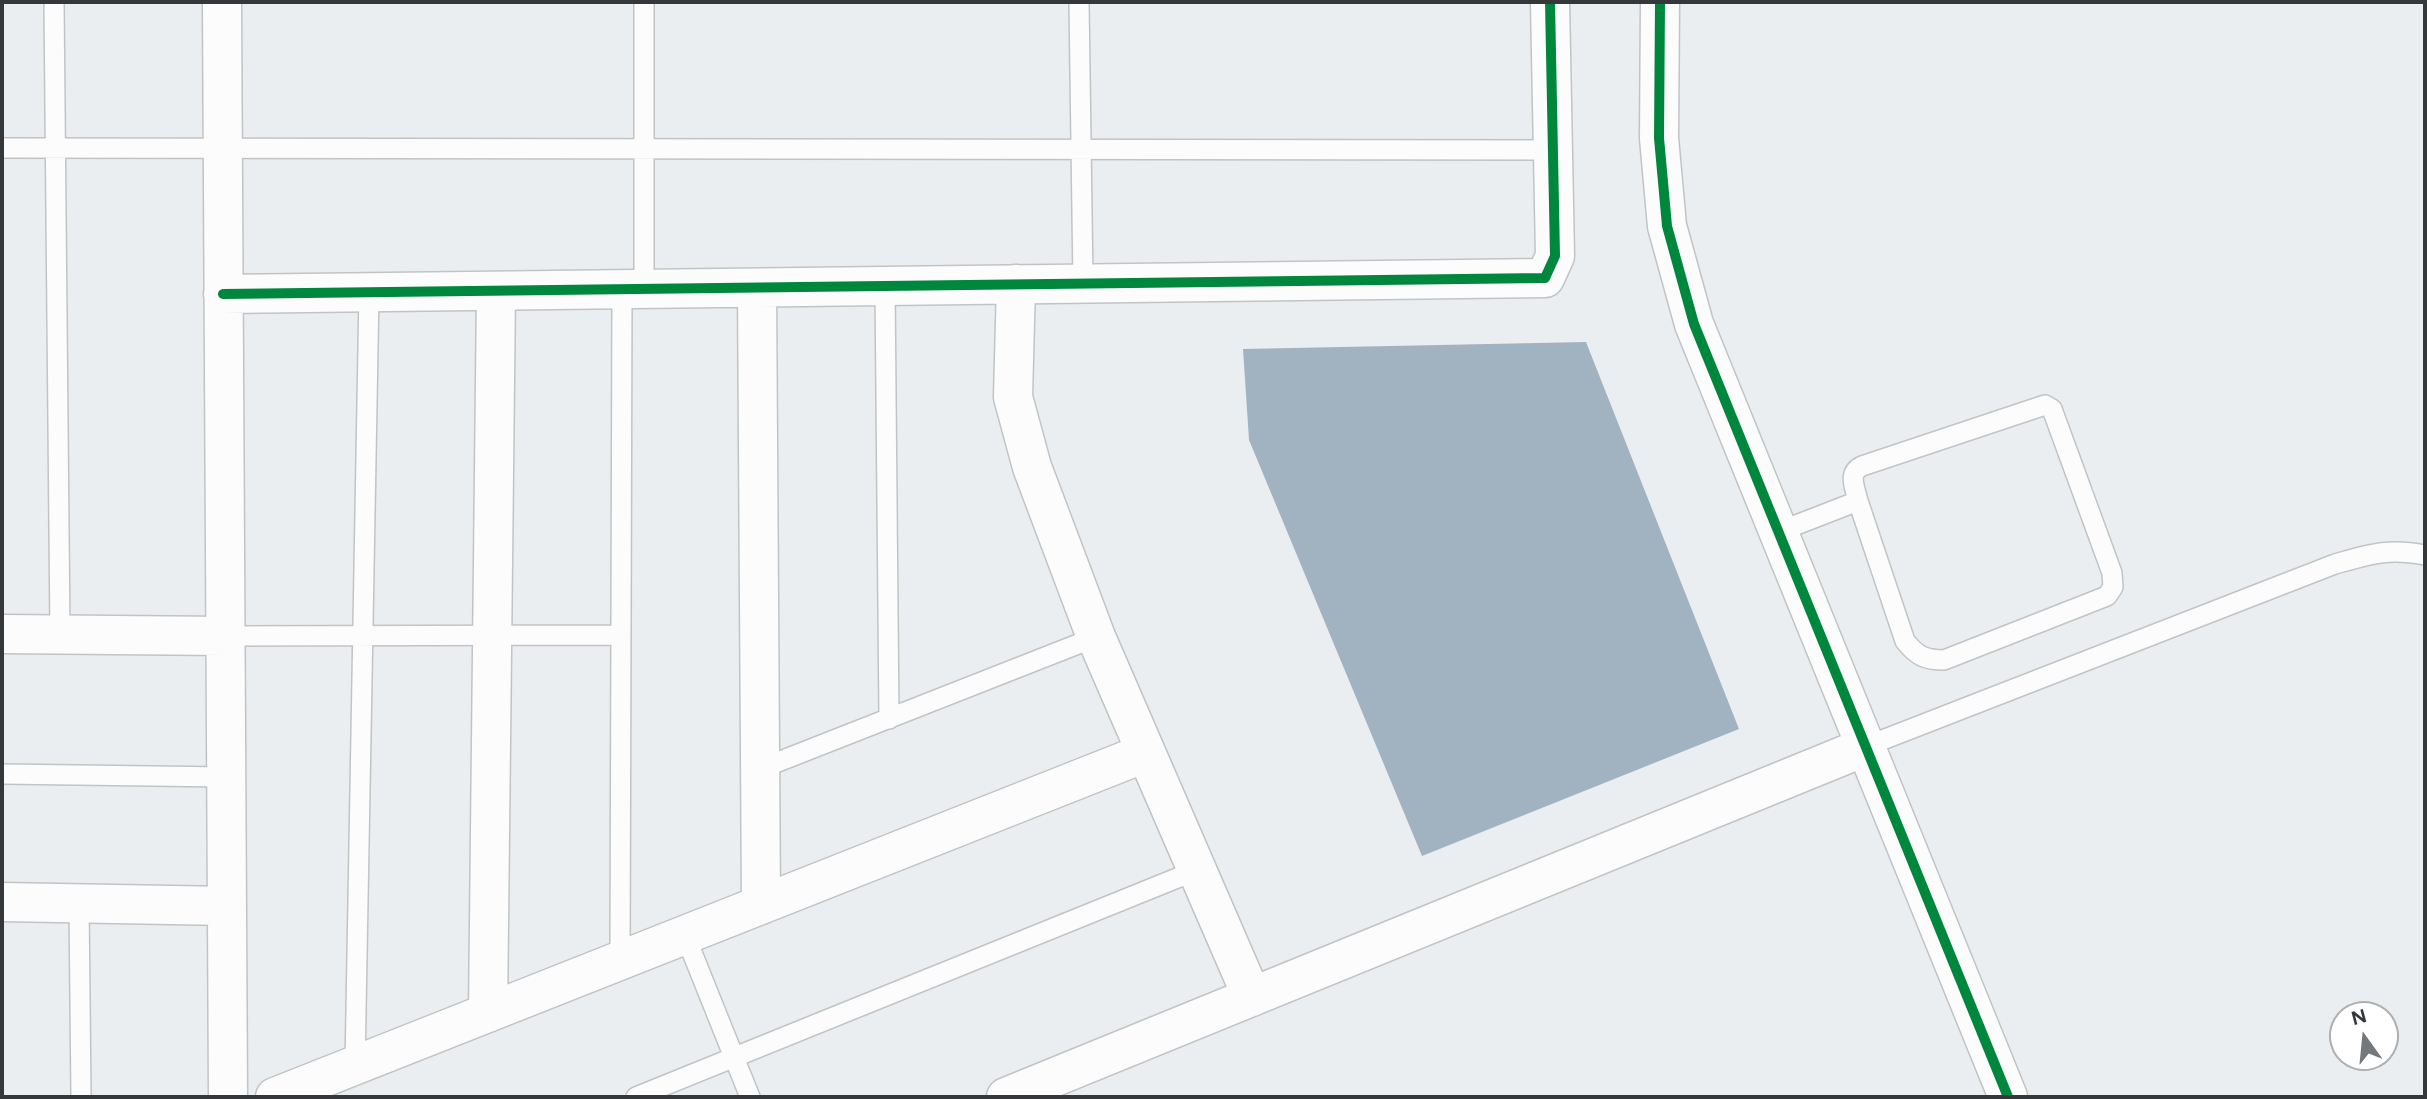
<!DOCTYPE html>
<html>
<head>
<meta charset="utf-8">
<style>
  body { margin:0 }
  #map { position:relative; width:2427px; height:1099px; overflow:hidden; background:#ebeef0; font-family:Figtree,sans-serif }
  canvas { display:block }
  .frame { position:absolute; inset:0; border:4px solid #35383a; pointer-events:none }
  .north { position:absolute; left:2329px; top:1001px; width:70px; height:70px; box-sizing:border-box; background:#fff; border:2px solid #aeafb0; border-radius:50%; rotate:345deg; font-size:19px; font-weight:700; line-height:28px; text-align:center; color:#35383a }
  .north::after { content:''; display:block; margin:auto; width:24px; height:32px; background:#75787a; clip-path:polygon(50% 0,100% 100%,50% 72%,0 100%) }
</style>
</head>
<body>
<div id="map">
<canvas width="2427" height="1099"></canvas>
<div class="frame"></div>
<div class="north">N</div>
</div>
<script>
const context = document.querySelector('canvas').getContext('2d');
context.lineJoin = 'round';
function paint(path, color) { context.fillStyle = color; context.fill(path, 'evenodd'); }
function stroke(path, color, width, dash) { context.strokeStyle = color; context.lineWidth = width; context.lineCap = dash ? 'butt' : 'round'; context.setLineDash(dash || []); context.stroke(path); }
paint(new Path2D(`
  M1586,342L1739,729L1422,856L1249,440L1243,349Z`), '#a1b3c1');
const lane = new Path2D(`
  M54,2L60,635
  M1079,2L1083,283
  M2,148L1553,150
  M885,286L889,719
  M644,289V2
  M1778,532L1858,501C1855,487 1847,473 1862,466L2045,405L2052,409L2112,573L2113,587L2107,596L1944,660C1925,660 1917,656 1905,641L1858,501
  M225,636L621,635
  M1867,746L2335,564C2371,554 2387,548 2425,555
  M760,769L1096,637
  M2,774L226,777
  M79,904L81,1097
  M685,935L750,1097
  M620,961L622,289
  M355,1066L369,292
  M636,1097L1197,870`);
const street = new Path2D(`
  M222,2L228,1097
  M1660,2L1659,138L1667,226L1694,324L2008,1097
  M1016,284L1013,397L1032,467L1096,637L1252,997
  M757,288L761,905
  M223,294L1545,278L1555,256L1550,2
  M2,634L225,636
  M2,902L227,906
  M488,1013L496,291
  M275,1097L1145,753
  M1006,1097L1867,746`);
stroke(lane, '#c1c4c5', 22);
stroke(street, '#c1c4c5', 41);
stroke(lane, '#fcfcfd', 19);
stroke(street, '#fcfcfd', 38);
stroke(new Path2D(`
  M1660,2L1659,138L1667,226L1694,324L2008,1097
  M223,294L1545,278L1555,256L1550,2`), '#00873e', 10);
</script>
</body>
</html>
